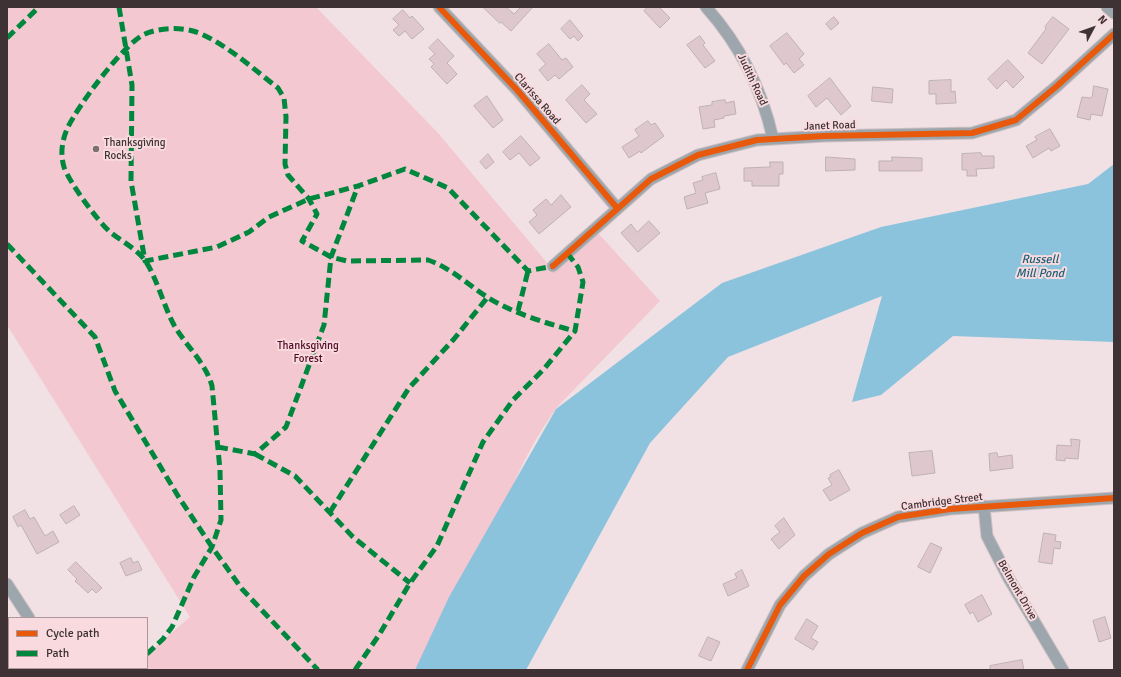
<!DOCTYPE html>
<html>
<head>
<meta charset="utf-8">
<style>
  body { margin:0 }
  #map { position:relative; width:1121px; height:677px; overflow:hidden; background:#f1e1e4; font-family:Signika,sans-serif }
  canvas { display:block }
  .frame { position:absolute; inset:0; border:8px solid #3e3234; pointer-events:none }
  .legend { position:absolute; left:8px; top:617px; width:140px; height:52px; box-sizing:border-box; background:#f8dadf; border:1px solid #ae979b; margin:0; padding:5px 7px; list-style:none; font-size:12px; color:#3e3234 }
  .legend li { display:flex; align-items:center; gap:8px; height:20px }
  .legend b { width:20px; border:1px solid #ae979b }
  .north { position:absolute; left:1073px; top:8px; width:40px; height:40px; -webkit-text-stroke:3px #f8dadf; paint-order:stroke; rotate:49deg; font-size:11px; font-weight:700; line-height:16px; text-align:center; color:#3e3234 }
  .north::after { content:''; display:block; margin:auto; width:14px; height:18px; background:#3e3234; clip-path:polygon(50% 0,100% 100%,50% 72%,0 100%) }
</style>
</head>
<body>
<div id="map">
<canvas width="1121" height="677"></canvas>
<div class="frame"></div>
<ul class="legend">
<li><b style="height:5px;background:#e8590c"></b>Cycle path</li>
<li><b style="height:5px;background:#00873e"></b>Path</li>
</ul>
<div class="north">N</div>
</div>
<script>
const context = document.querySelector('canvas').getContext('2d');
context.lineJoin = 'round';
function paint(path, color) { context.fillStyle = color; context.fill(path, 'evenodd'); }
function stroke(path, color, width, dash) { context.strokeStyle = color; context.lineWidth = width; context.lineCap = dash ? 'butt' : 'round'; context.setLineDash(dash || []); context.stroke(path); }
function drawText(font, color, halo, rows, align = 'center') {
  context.font = font + ' Signika,sans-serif'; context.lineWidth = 4; context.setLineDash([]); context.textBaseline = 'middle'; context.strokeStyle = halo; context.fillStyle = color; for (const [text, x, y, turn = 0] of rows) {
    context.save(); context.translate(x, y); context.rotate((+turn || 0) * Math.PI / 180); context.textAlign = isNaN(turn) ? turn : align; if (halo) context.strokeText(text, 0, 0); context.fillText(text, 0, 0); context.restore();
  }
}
paint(new Path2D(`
  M7,7H316L438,133L554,271L598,233L660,301L558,406C538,433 521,464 509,496L420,670H128L131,668H147V654L190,617L7,325Z`), '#f3c8d1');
paint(new Path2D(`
  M1114,164V342L953,336L881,395L852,402L882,296L728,357L650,443L526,670H415L449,597L556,409L722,283L881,227L1088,184Z`), '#8cc3dc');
const building = new Path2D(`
  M483,7H506L514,14L521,7H533L511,31L501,22L500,23Z
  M648,7H659L670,18L660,28L644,11Z
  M403,10L410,18L412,16L424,29L412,39L405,31L399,36L393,30L399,25L393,19Z
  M834,17L839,23L831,30L826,24Z
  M1053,17L1069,29L1042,64L1028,53L1046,29L1045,27Z
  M570,20L583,36L578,41L574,36L570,39L561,29Z
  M787,33L804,54L799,59L804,65L794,73L786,63L784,65L770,46Z
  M700,36L705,43L703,45L715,61L705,68L687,45Z
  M438,39L454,56L447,63L457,74L447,84L431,67L434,64L429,59L435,54L429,48Z
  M549,44L562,60L566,58L573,67L559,79L555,75L548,81L539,70L546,64L537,54Z
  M1008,60L1024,77L1013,88L1006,80L997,89L988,79Z
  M830,78L851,106L841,115L827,98L816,107L808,96Z
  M951,80V92L955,91L956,103L936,104V94H929V81Z
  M582,85L590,94L584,100L597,114L586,123L566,100Z
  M1094,86L1108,89L1102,116L1091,114L1090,120L1077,117L1082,97L1090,98L1092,97Z
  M873,87L893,89L892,103L872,101Z
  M487,96L503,120L493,128L474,106Z
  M725,100L726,103L734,101L736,114L724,116V118L714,120L715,127L703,129L699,107L712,105V102Z
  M648,121L651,125L655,123L664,136L641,153L640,151L629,158L622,147L639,136L635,130Z
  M1050,129L1060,146L1051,151L1049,148L1033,158L1026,146L1037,140L1035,137Z
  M521,136L540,158L530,166L519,153L510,160L503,152Z
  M981,153L982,156H994V168L976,169L977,176H967V170H962V154Z
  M488,154L494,162L486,169L480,162Z
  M826,157L855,159V170L826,171Z
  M892,157L922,158V171H879V161H892Z
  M770,162H783V174H779V186H752V181H744V168L770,167Z
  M716,173L720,189L705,193L708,203L687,209L684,197L696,193L693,183L703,180L702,177Z
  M561,195L571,207L539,234L529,222L537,215L533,210L546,199L551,205Z
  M649,221L660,233L638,252L621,233L631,224L637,232Z
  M1071,439L1080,440L1078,459L1065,458V461L1056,460L1057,445L1071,446Z
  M932,451L935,473L912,476L909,453Z
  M997,453L998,457L1012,455L1013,468L990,471L989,454Z
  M839,470L850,490L830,501L823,490L832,485L828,478L831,477L830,475Z
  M74,506L80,515L66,524L60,515Z
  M25,510L30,519L34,517L45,536L53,531L59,542L37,554L21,525L18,527L13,517Z
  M784,518L795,535L779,549L771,539L780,532L775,526Z
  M1044,533L1056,535L1055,541L1061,542L1060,549L1054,548L1052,564L1039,562Z
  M931,543L942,548L930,573L918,567Z
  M131,558L133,563L138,561L142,570L126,576L120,563Z
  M76,562L102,588L96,593L92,589L88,593L75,581L77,579L68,570Z
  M742,570L749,586L728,596L723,584L737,578L735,574Z
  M982,595L992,614L978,622L973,612L970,614L965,605Z
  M1105,617L1111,638L1099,642L1093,621Z
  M807,619L818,626L811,638L818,642L813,650L795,639Z
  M708,637L720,642L711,661L699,656Z
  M1022,660L1024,670H990V666Z`);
paint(building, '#dec8cd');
stroke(building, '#bdb1b3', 1);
const street = new Path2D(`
  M439,7L518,91L617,208
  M706,7C740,45 762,89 773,139
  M1107,7L1114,13
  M553,266L651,179L698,155L757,140L824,136L972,133L1016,120L1057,86L1114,34
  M984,506L987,536L1008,577L1063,670
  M7,584L29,618
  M747,670L780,605L804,576L829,554L862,533L898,517L950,509L1114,498`);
stroke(street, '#ccc0c2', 13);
stroke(street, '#9da6ad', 11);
stroke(new Path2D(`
  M119,7L132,85L131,181L145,261L217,247L249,232L269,217L309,199L358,186L405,169L448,188L528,271L553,266
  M7,38L39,7
  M7,244L95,337L115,391L178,496L212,547L242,589L318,670
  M518,311L528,271
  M218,447L255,454L286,427L324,325L331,257L358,186
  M255,454L295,476L353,537L410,583
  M330,512L409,388L454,339L487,298
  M147,654L163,639L172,627L194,577L212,547L221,520L220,470L212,386C206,363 186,346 174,325C164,307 156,275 144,259C134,247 121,241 109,231C97,220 69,182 64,167C60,154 62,141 67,129C77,107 124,43 145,34C158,28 179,27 193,31C220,39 255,70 278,88L284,98L286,117L285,164L288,175L309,199L317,214L302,241L331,257L347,261L428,260C451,268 467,284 487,297C510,312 548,324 575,331
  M130,670L132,668
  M355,670L379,635L410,583L437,546L483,442L513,400L544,369L575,331L583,282L578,267L567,253`), '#00873e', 5, [10, 5]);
stroke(new Path2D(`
  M439,7L518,91L617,208
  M553,266L651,179L698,155L757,140L824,136L972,133L1016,120L1057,86L1114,34
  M747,670L780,605L804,576L829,554L862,533L898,517L950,509L1114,498`), '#e8590c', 6);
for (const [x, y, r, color] of [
  [96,149,4,"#7d6f72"]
]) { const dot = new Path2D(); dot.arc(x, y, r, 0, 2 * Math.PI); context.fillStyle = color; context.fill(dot); stroke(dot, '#f8dadf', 1.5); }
drawText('11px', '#3e3234', '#f8dadf', [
  ["Judith Road",752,80,65],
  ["Clarissa Road",537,99,49],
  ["Janet Road",830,126,-2],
  ["Cambridge Street",942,502,-7],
  ["Belmont Drive",1017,590,60]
]);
drawText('11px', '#3e3234', '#f8dadf', [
  ["Thanksgiving",104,143],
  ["Rocks",104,156]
], 'left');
drawText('11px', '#500b24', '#f8dadf', [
  ["Thanksgiving",308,346],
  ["Forest",308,359]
]);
drawText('italic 12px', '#1c6077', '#f8dadf', [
  ["Russell",1040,260],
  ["Mill Pond",1040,274]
]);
</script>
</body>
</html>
